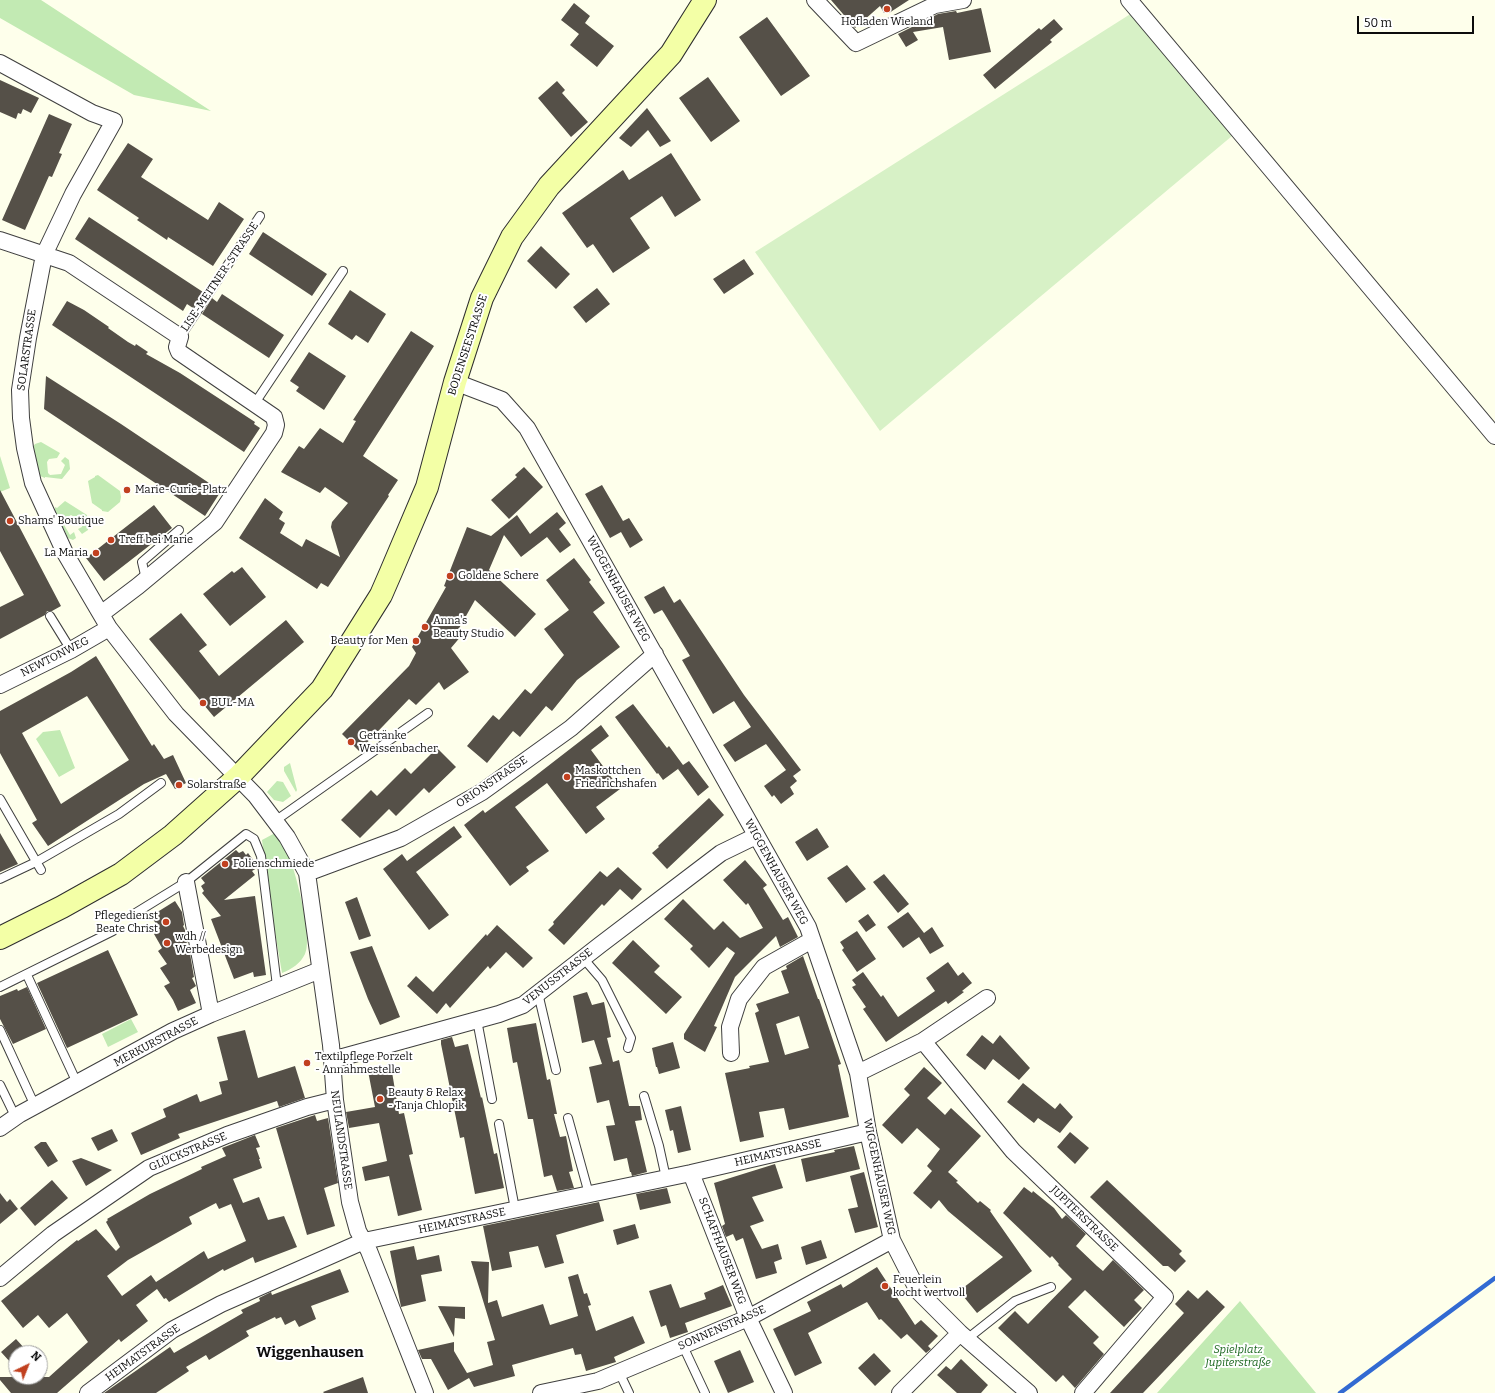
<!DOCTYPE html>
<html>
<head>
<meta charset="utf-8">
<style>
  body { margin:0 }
  #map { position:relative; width:1495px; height:1393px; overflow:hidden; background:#feffeb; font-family:Bitter,serif }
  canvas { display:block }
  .north { position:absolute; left:8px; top:1345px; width:40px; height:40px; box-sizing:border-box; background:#fff; border:1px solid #9e9e9e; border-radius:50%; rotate:43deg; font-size:11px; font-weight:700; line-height:16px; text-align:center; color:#0c0c0c }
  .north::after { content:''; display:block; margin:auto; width:14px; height:18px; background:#c1401f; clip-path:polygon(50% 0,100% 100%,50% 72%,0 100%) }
  .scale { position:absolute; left:1357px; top:16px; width:117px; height:18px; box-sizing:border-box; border:2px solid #0c0c0c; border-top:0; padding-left:5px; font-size:12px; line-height:14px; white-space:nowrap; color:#0c0c0c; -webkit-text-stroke:3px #fff; paint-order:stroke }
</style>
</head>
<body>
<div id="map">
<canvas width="1495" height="1393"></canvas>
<div class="north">N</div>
<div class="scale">50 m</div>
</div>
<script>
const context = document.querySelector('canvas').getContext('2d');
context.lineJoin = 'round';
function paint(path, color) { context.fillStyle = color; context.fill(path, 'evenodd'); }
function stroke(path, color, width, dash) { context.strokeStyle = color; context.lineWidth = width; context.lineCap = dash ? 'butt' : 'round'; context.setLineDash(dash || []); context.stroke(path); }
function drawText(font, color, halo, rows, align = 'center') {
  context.font = font + ' Bitter,serif'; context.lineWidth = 4; context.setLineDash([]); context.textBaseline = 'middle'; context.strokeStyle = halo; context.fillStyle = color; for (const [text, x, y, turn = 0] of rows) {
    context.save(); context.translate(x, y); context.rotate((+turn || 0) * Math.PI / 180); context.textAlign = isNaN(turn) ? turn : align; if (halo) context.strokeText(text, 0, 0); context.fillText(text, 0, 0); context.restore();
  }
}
paint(new Path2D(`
  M0,0H41L211,111L134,95L0,18Z
  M41,442L60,453L57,458L49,459L47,462L48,473L50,475L61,474L65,465L61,461L65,457L69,460L70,469L62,479L45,477V478L40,476L33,447L35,444Z
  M0,456L10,488L0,492Z
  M98,475L120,491L121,497L120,502L108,512L102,511V510L92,503L88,481L95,477V476Z
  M65,501L87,515L88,530L82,534L78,529L82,527L81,521L71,515L66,518L63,523L70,535L74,532L76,538L73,540L68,538L55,511V507L57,508Z
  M60,730L75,768L59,777L36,739L43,732Z
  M290,763L297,790L296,792L284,771V767Z
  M277,781L283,782L291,796L283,802L274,800L267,792Z
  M277,832C279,836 282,839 284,843C293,861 314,937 305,954C300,964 292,969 282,973L269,897L262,840Z
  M131,1019L138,1032L108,1047L102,1034Z
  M1240,1301L1316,1393H1157Z`), '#c2eab3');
paint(new Path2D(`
  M1132,13L1232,136L880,431L755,252Z`), '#d7f1c6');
stroke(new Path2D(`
  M1340,1393L1495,1278`), '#326ad2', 4.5);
paint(new Path2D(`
  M831,0H909L889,13H884L880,6L855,28Z
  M574,3L590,16L585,23L614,46L597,67L570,45L579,34L561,20Z
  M981,8L991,52L949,60L943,27L913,32L918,40L906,47L898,34L938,14L956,11L957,13Z
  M767,17L810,76L781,96L739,37Z
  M1054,19L1063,29L1050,40L1052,42L995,89L983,75L1039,28L1041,30Z
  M708,77L740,121L711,142L679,98Z
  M0,80L39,98L31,113L23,109L21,114L18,113L16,119L0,112Z
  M557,81L565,90L562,93L588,122L571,137L538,98Z
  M647,108L671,141L660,147L648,130L631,147L619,138Z
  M49,114L72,124L59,153L62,154L52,177L49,176L25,230L2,220Z
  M128,143L153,159L141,177L208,220L219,202L244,219L213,266L168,237L167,240L137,220L139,218L97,190Z
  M671,153L701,200L675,217L662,196L630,218L650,248L613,273L593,244L587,248L562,213L623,170L629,180Z
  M89,217L203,292L193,308L187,304L183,311L75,239Z
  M263,232L327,274L312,296L249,254Z
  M541,246L570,274L556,289L527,261Z
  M744,259L754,274L724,294L713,279Z
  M597,288L610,304L586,323L573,307Z
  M350,290L386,314L368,343L356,335L352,340L328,324Z
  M222,294L284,335L269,358L202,314L212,298L217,302Z
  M67,301L84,310L109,327L108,328L128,342L135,346L136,344L148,352L146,354L180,373L255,422L254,424L260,428L244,452L52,325Z
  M411,331L434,346L363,456L398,480L388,495L389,496L328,587L321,583L317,589L239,538L265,498L283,512L279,519L285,523L280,533L302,547L306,539L340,557L331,527L332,522L348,503L325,487L320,493L281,472L299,446L304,449L320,428L343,443L356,421L353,420Z
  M309,352L346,376L324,410L296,391L299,387L290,381Z
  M46,376L121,424L221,491L205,516L44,409Z
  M524,467L543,487L509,519L491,500L517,477L515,475Z
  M602,485L623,521L629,518L643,540L630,548L621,532L610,538L585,494Z
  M0,490L61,606L52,611H47L45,615L0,639V607L24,595L0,551Z
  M154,505L172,528L104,581L86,558Z
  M557,512L566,523L559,529L571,545L560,553L547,537L521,557L504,535L489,570L536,614L515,637L475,600L457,632L462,635L451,648L469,672L444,690L439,682L416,705L409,699L359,751L342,734L409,666L416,653L412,647L446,587L444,586L467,527L491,536L517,515L530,534Z
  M574,558L591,580L589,582L605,603L593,612L620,647L577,680L552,711L546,706L520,737L513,731L487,763L467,746L493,715L499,720L525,689L531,694L564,655L544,629L569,610L546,580Z
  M242,567L266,597L230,626L203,594L232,571L234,573Z
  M664,586L674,603L680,599L744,695L801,770L793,776L797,781L790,787L794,794L781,804L774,795L772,797L764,786L786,770L766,744L735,762L723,745L751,727L734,701L713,714L682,660L690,656L664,613L662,610L654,614L644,597Z
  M181,613L207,645L199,651L219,676L286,620L304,642L214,717L149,639Z
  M96,656L152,746L154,744L164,759L173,755L186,783L175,789L166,774L144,784L48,846L32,823L37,820L0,753V711L71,672ZM87,696L129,760L61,804L22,733Z
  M633,704L667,748L669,746L683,765L689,761L709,787L698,796L678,769L682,766L663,780L658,773L657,774L615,717Z
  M601,725L609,736L591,750L620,789L596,807L605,819L586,834L547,783L515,807L549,851L526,867L529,871L510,886L464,825L483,810L485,813L530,780Z
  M437,748L456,767L429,793L424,788L396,816L389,809L360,838L341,820L371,790L377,796L405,768L411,774Z
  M709,798L724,815L667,869L652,853L659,847L658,846Z
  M454,826L462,837L416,872L449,915L429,930L383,869L402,854L407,861Z
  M817,828L829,847L807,861L795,842Z
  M0,833L18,864L0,872Z
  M236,850L239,853L243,851L246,855L248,853L257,865V868L252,871L255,875L224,900L255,896L266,975L254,977L253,972L234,979L211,919L221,916L202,893L204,891L201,886L205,883L201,878Z
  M745,860L767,885L763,888L783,920L788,917L798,937L780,947L776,936L735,977L714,1026L717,1027L705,1052L684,1039V1034L735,953L727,947L709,968L690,949L693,946L664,919L683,899L714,930L723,921L740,938L763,928L748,903L746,905L723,880Z
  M847,865L866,889L846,903L827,878Z
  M618,867L642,889L632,900L620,889L604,906L602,904L564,945L548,930L554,924L553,922L600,871L607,877Z
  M884,874L909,904L898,913L873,882Z
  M357,897L371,936L359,940L345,902Z
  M175,901L182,912L184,925L183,926L185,930L188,942L186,943L189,948L194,977L192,978L196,986L190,990L196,1003L178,1011L173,1000L164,986L170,983L160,968L167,964L158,951L162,948L154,934L160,930L151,916Z
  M908,912L924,933L932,927L944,946L930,954L919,937L903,948L887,927Z
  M868,914L876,925L866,932L858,921Z
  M497,925L533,958L523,968L506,952L490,969L488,966L450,1008L446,1003L437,1014L407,986L416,976L433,992L486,934L487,936Z
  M857,931L876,959L857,972L842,950L844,948L840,942Z
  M633,940L660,966L654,972L682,997L666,1014L612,963Z
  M372,946L400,1017L380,1025L368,999L350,952Z
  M108,950L138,1015L67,1048L37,983Z
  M803,956L818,999H819L841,1064L838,1065L849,1117L789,1130L784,1108L759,1112L764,1137L740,1142L725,1073L750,1068L749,1066L769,1062L755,1013L759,1011L756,1004L789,993L781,971L787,969L786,966ZM799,1016L809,1048L785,1055L776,1024Z
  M948,962L958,976L963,972L972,983L962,991L964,992L948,1004L946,1001L886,1042L863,1009L866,1007L852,987L856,985L852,980L863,972L881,997L883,995L898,1017L935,991L926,978Z
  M27,987L46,1029L13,1044L0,1019V996L17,989L18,991Z
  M587,992L592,1005L604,1002L611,1037L607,1038L613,1062L619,1060L629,1106H640L642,1120L635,1121L647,1172L632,1176L631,1172H630L627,1158L614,1161L606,1126L615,1125L609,1100L597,1103L589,1067L602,1064L594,1040L582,1043L573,996Z
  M536,1023L547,1080L550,1079L557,1114H554L560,1137L566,1136L573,1171L569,1172L574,1188L557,1191L552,1175L544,1177L533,1119H528L517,1062L513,1063L507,1028Z
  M245,1030L258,1078L295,1066L305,1098L279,1107L277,1101L178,1134L180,1138L141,1155L131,1133L166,1117L163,1109L197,1094L200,1102L222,1094L219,1082L228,1080L217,1037Z
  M982,1035L993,1044L1000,1035L1030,1068L1019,1080L993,1059L985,1070L966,1055Z
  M452,1037L455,1047L468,1044L481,1098L482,1097L494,1154L497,1153L504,1188L475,1194L464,1137L460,1138L441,1044V1040Z
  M673,1042L680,1068L659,1074L657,1067H656L652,1048Z
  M391,1066L399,1114L404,1113L413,1154L409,1155L422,1210L398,1216L389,1176L365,1181L362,1167L387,1161L379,1123L349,1128L346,1112L375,1107L368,1071Z
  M924,1067L942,1083L927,1098L945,1115L951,1108L981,1136L948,1172L958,1181L956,1182L978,1203L980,1201L991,1210L990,1211L1032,1271L977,1313L959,1291L1003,1257L948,1211L939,1200L931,1209L913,1193L932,1171L927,1166L940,1149L917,1128L902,1144L882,1125L910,1095L904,1089Z
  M1023,1083L1055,1109L1060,1103L1073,1117L1060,1133L1038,1118L1034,1123L1007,1102Z
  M681,1106L691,1150L678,1153L673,1130L670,1131L665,1110Z
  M315,1115L317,1121L328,1118L338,1183L324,1188L335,1226L307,1235L276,1128Z
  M112,1129L118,1141L98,1151L91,1138Z
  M1070,1132L1089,1148L1075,1164L1057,1147Z
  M255,1135L260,1147L256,1148L260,1159H259L262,1168L233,1179L243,1203L259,1197L268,1220L284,1216L297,1247L255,1263L253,1257L224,1271L223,1269L169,1302L166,1298L164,1299L157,1289L136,1305L148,1321L121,1342L119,1339L57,1393H11L0,1380V1377H49L88,1342L67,1313L49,1328L38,1315L23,1328L1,1301L77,1240L78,1241L96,1229L116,1251L120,1247L106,1222L108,1220L107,1219L150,1194L202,1169L201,1167L226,1156L222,1148ZM216,1203L219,1209L231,1204L246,1241L208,1259L204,1251L156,1282L151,1275L122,1296L107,1276L128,1260L192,1224L189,1217Z
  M41,1142H46L58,1161L48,1167L34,1147Z
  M854,1146L860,1169L806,1182L801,1159L835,1152L834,1150Z
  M81,1158L112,1170L86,1186L72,1161Z
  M775,1164L783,1188L752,1197L764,1221L750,1226L762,1249L778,1244L782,1259L774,1262L777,1273L756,1279L743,1238L736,1241L733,1234L726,1237L722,1226L725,1224L714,1183Z
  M864,1172L878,1227L855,1233L848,1209L858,1207L850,1176Z
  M52,1180L68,1198L35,1226L20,1208Z
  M1107,1180L1182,1251L1179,1254L1186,1261L1175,1272L1168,1266H1163L1090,1197Z
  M1024,1187L1032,1193L1033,1191L1054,1208L1062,1219L1066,1215L1086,1234L1076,1246L1097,1266L1103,1271L1113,1260L1144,1290L1134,1300L1142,1308L1124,1327L1085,1290L1068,1307L1099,1337L1093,1343L1104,1354L1075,1388L1063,1375L1056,1382L998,1328L1015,1311L1028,1324L1072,1279L1058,1265L1059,1264L1052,1256L1050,1258L1003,1213Z
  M667,1188L671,1203L640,1210L636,1194Z
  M0,1193L7,1202L10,1199L18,1209L0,1224Z
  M599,1202L604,1221L556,1235L564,1263L545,1268L538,1246L509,1252L512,1267L492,1271L483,1226Z
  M635,1224L639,1238L617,1245L613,1230Z
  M821,1240L827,1258L806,1265L801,1247Z
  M414,1246L417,1260L439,1255L442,1271L421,1275L426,1301L401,1307L390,1251Z
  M471,1261L489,1262L488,1303L497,1300L502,1317L543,1304L550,1325L578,1316L568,1277L578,1274L584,1294L587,1293L591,1305L588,1306L596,1331L633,1316L645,1343L614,1357L616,1362L586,1371L581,1354L575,1355L573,1348L512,1365L515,1376L474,1387L469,1378L448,1390L431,1359H422L418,1350L454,1342V1351L467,1373L493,1365L487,1342L495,1340Z
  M877,1267L915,1325L921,1320L938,1336L928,1346L931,1349L926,1353L907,1334L901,1339L881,1319L879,1320L867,1302L808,1333L822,1363L795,1376L773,1329L811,1311L807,1302L841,1284L843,1288Z
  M340,1269L349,1292L311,1306L316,1319L299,1327L295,1320L285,1325L281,1317L276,1319L275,1317L246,1331L249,1336L209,1360L206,1355L186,1367L189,1371L156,1393H104L170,1347L174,1353L243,1313L241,1310L260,1301L259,1298L271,1292L272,1295Z
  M671,1284L680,1308L706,1299L704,1293L723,1285L732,1306L685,1323L688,1332L670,1338L666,1325L661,1327L649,1291Z
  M1188,1290L1198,1299L1207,1290L1225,1307L1143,1393H1110L1184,1313L1175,1304Z
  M438,1306L465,1307V1319L455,1318L454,1337Z
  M16,1339L26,1350L22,1353H16V1358L11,1363L1,1352Z
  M740,1350L754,1382L728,1393L714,1361Z
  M874,1353L891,1371L875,1386L858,1368Z
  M961,1359L988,1385L981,1393H957L937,1375L946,1366L951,1370Z
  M363,1377L368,1393H324L323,1392Z`), '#555048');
const lane = new Path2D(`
  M180,337L260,216
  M255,403L343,271
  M146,579L142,562L179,530
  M50,616L71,650
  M0,799L41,870
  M275,821L428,713
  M0,879L36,862L119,814L161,783
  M134,914L186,882L246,834L254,839L261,856L277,986
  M583,958L602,980L631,1038L628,1048
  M27,975L77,1083
  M0,987L113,931
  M538,993L556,1070
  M477,1020L492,1099
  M0,1030L35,1106
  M0,1085L16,1118
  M644,1096L659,1146L666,1178
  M568,1118L589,1194
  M499,1124L515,1209
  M967,1339L1015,1301L1051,1287
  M683,1346L705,1393
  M619,1372L629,1393`);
const street = new Path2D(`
  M815,0L856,43L935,5L963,0
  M1129,0L1495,436
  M0,63L92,113L114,121L73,194L44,255L28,338L20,390L21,418L25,448L33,483L65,553L109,628L176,714L256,796L287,837L307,873L331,1045L335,1100L350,1202L358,1231L369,1251L425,1393
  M0,240L69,263L180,337L177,347L179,352L274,417L276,425L274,433L215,522L138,586L101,614
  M455,382L502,400L527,428L808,927L858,1073L868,1132L892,1240L918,1291L960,1333L1029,1393
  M0,685L71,650L109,628
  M307,873L401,838L482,792L571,728L655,654
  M186,882L211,1014
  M923,1041L1013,1151L1165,1297L1083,1393
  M731,1053L730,1027L739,999L764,967L812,940
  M332,1060L499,1014L523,1005L600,945L721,853L756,836
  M858,1073L923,1041L987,998
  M0,1128L20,1114L173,1031L211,1014L320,970
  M691,1173L748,1318L784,1393
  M0,1278L53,1234L149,1168L227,1135L307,1107L335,1100
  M88,1393L172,1330L221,1304L364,1241L691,1173L868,1132
  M541,1393L598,1381L748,1318L892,1240
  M900,1393L960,1333`);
const secondary = new Path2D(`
  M0,938L62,907L121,874L173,835L238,777L322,689L381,595L391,572L427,487L455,382L482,298L512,237L549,186L671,54L705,0`);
stroke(lane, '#3f3f3f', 10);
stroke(street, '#3f3f3f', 18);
stroke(secondary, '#2e2e2e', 24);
stroke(lane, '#fff', 8);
stroke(street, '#fff', 16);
stroke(secondary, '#f3ffa6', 22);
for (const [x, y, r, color] of [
  [887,9,4,"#c1401f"],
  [127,490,4,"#c1401f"],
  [10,521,4,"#c1401f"],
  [111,540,4,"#c1401f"],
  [96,553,4,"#c1401f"],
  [450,576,4,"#c1401f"],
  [425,627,4,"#c1401f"],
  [416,641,4,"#c1401f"],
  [203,703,4,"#c1401f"],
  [351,742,4,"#c1401f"],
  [567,777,4,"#c1401f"],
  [179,785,4,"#c1401f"],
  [225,864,4,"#c1401f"],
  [166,922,4,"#c1401f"],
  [167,943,4,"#c1401f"],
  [307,1063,4,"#c1401f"],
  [380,1099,4,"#c1401f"],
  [885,1286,4,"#c1401f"]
]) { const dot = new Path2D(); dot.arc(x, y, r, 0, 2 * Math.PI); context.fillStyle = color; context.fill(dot); stroke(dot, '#fff', 1.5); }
drawText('11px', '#0c0c0c', '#fff', [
  ["Hofladen Wieland",887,22,"center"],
  ["Marie-Curie-Platz",135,490],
  ["Shams' Boutique",18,521],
  ["Treff bei Marie",119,540],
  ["La Maria",88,553,"right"],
  ["Goldene Schere",458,576],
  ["Anna's",433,621],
  ["Beauty Studio",433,634],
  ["Beauty for Men",408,641,"right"],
  ["BUL-MA",211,703],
  ["Getränke",359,736],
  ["Weissenbacher",359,749],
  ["Maskottchen",575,771],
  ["Friedrichshafen",575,784],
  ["Solarstraße",187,785],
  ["Folienschmiede",233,864],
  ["Pflegedienst",158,916,"right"],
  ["Beate Christ",158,929,"right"],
  ["wdh //",175,937],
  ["Werbedesign",175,950],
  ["Textilpflege Porzelt",315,1057],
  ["- Annahmestelle",315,1070],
  ["Beauty & Relax",388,1093],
  ["- Tanja Chlopik",388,1106],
  ["Feuerlein",893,1280],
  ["kocht wertvoll",893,1293]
], 'left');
drawText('11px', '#0c0c0c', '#fff', [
  ["LISE-MEITNER-STRASSE",220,277,-56],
  ["BODENSEESTRASSE",468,345,-72],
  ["SOLARSTRASSE",27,350,-82],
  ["WIGGENHAUSER WEG",618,589,61],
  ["NEWTONWEG",55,657,-27],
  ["ORIONSTRASSE",492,782,-34],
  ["WIGGENHAUSER WEG",776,872,61],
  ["VENUSSTRASSE",558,977,-38],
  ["MERKURSTRASSE",156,1042,-28],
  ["NEULANDSTRASSE",341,1140,82],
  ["GLÜCKSTRASSE",188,1152,-23],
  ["HEIMATSTRASSE",778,1153,-13],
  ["WIGGENHAUSER WEG",879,1177,78],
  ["JUPITERSTRASSE",1084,1219,44],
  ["HEIMATSTRASSE",462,1221,-12],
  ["SCHAFFHAUSER WEG",722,1251,69],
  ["SONNENSTRASSE",722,1328,-24],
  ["HEIMATSTRASSE",143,1353,-36]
]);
drawText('italic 11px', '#1a661e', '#fff', [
  ["Spielplatz",1238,1350],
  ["Jupiterstraße",1238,1363]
]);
drawText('bold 15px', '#0c0c0c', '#fff', [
  ["Wiggenhausen",310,1353]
]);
</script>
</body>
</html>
